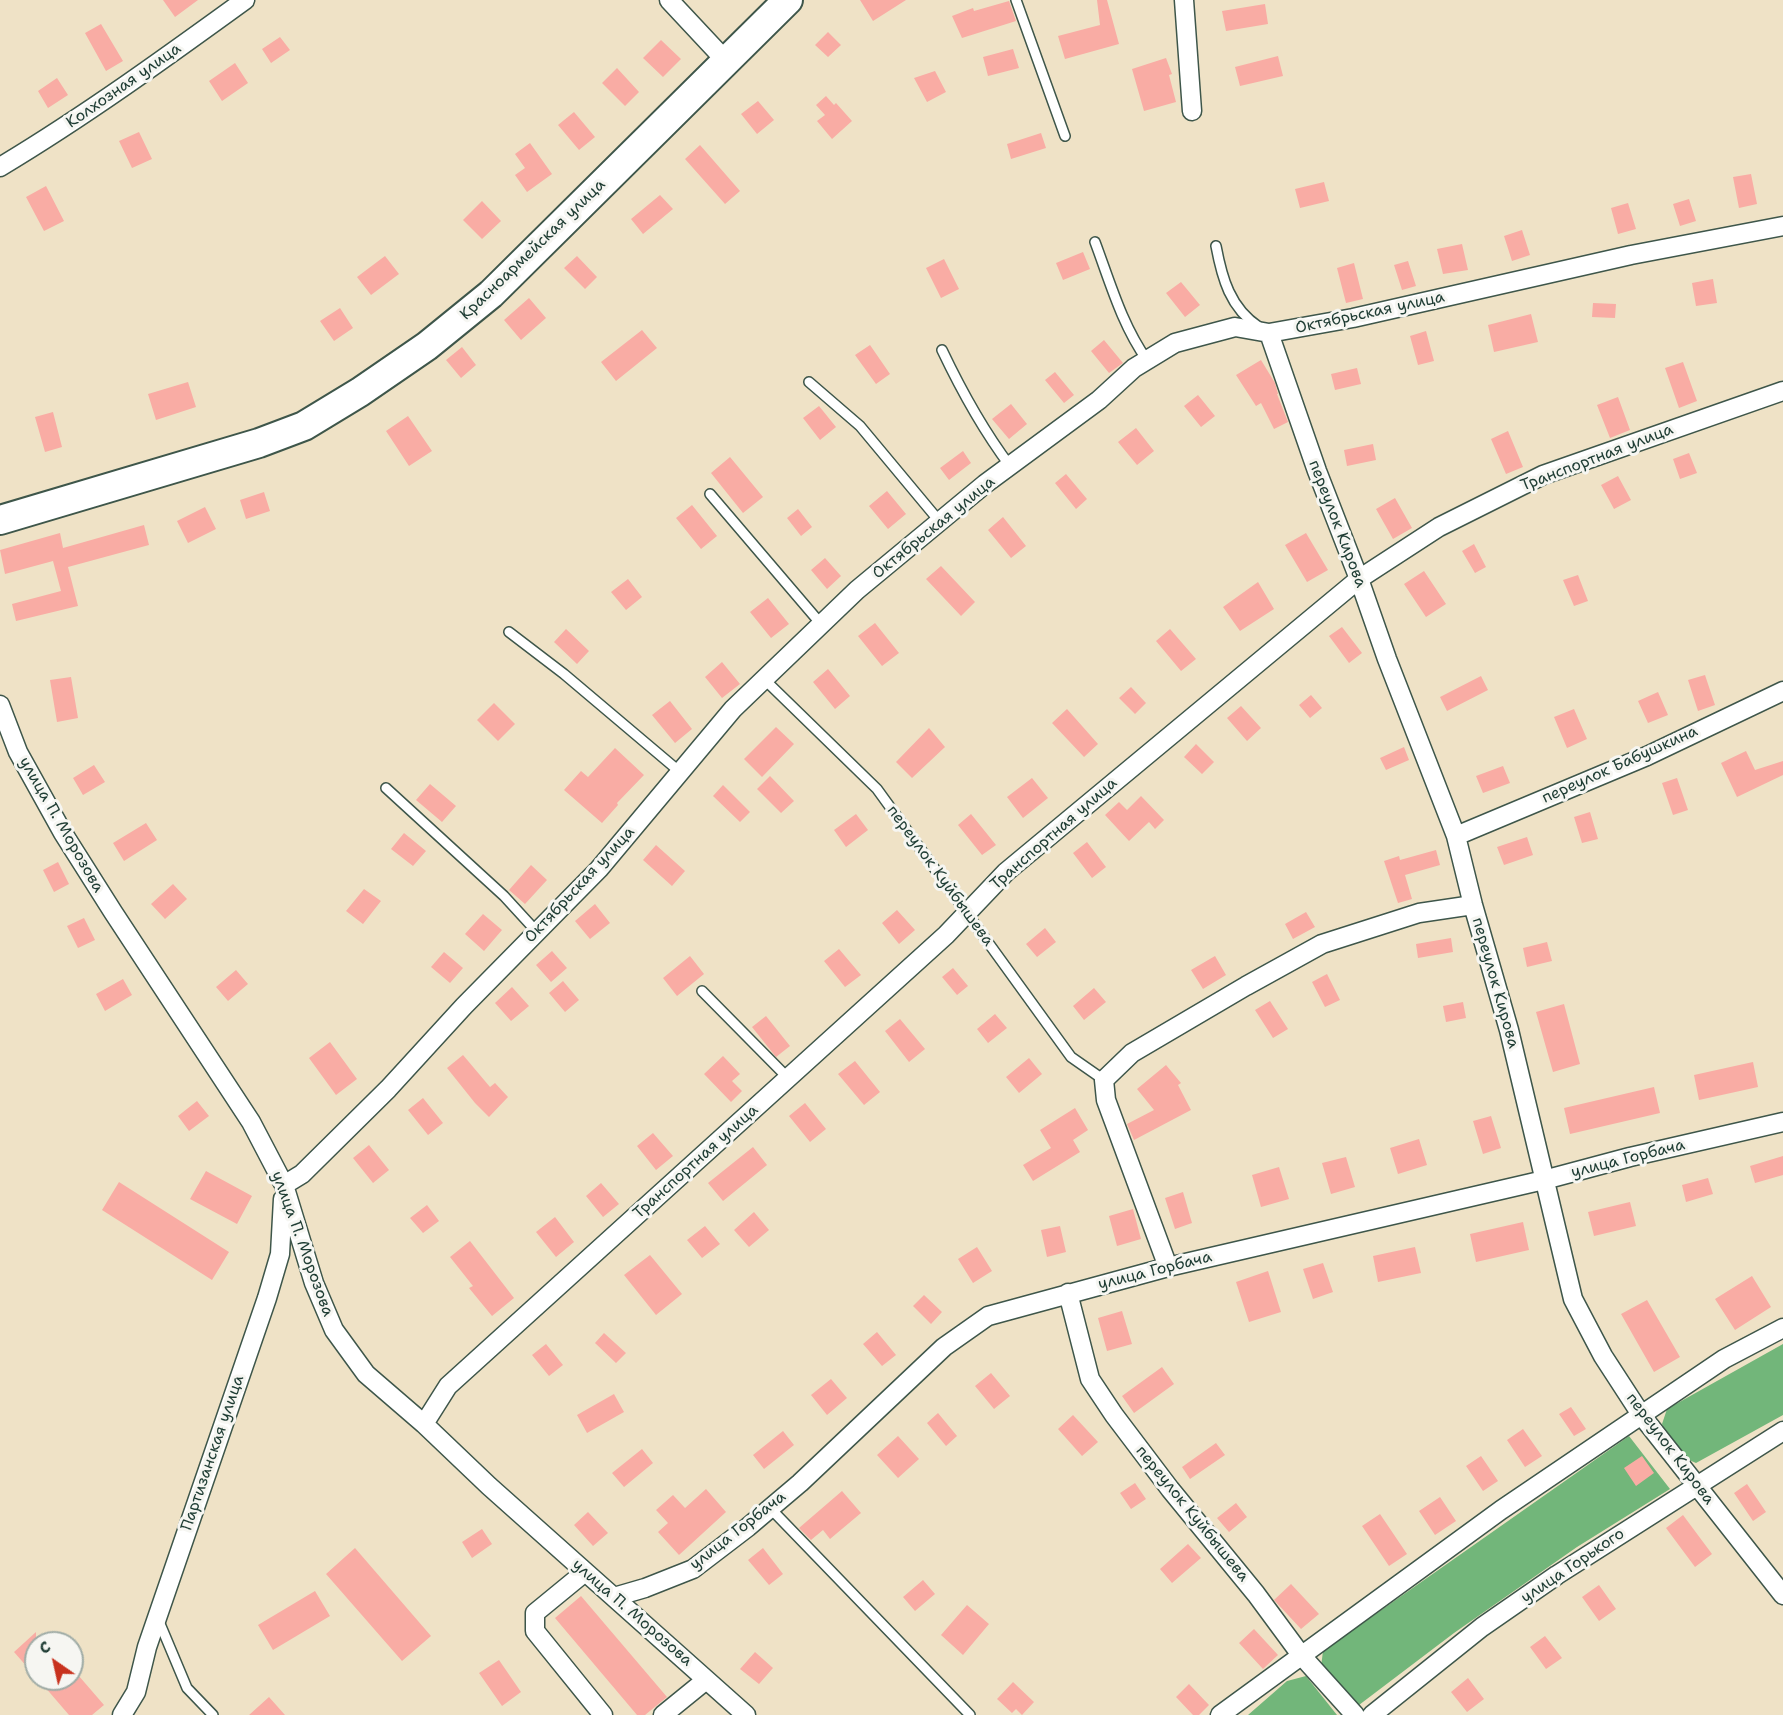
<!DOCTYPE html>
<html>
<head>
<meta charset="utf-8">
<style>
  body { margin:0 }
  #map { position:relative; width:1783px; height:1715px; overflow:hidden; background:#efe2c6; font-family:"Shantell Sans",sans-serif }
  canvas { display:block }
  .north { position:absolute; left:24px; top:1631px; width:60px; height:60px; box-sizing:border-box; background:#f6f6f2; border:2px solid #a0aca6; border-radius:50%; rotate:326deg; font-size:16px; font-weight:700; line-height:24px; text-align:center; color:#1f3d34 }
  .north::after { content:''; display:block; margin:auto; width:21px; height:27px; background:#c8321e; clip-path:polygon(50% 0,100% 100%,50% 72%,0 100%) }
</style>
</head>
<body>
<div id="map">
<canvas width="1783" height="1715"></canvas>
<div class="north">С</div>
</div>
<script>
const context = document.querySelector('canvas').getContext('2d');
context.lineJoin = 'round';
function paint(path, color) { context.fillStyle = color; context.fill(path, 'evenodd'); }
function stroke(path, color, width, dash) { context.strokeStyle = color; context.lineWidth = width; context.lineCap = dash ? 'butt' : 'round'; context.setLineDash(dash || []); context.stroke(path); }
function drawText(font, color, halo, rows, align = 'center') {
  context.font = font + ' "Shantell Sans",sans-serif'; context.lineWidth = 6; context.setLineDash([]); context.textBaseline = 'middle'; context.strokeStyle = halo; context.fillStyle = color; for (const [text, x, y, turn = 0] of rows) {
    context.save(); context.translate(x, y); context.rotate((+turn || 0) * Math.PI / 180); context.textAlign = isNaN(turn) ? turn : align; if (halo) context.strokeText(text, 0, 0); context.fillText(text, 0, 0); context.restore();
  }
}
paint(new Path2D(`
  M1783,1344V1415L1696,1463L1682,1457L1669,1440L1662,1424L1667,1409Z
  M1629,1436L1670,1489L1577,1547L1454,1633L1359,1705L1350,1702L1321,1667L1323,1651Z
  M1306,1676L1337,1715H1248L1287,1681Z`), '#72b67a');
paint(new Path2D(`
  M163,0H198L175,17Z
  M860,0H906L873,21Z
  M1097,0H1107L1119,44L1065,59L1058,36L1100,25Z
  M1009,1L1016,21L962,38L952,16L973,8L974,11Z
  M1265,4L1268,24L1226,31L1222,11Z
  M101,24L123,61L106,71L85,33Z
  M828,32L841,45L828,57L815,45Z
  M280,37L290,50L271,63L262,49Z
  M661,40L681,59L663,77L643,58Z
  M1013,49L1019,68L988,76L983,57Z
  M1278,56L1283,76L1240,86L1235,67Z
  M1166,58L1172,74L1169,75L1176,102L1144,111L1132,69Z
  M235,63L248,83L222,101L209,81Z
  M617,68L639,92L625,106L602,83Z
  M935,71L946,92L927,102L914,78Z
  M57,78L68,95L48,108L38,91Z
  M826,96L834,105L836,103L852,121L832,139L817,121L825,115L816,105Z
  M758,101L774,120L757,134L741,114Z
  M574,112L595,137L579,150L558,125Z
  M139,132L152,159L132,168L119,141Z
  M1041,133L1046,148L1011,159L1007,144Z
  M530,143L552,174L527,192L515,175L525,168L515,154Z
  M700,145L740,191L725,204L685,159Z
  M1751,174L1757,204L1739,208L1733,177Z
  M1324,182L1329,201L1300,208L1295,189Z
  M46,186L64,221L44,231L26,197Z
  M660,195L673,209L643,234L631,219Z
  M1689,199L1696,221L1680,226L1673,204Z
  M482,201L501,221L482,239L463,220Z
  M1628,203L1636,229L1618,234L1611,208Z
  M1522,230L1530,255L1512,261L1504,236Z
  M1462,244L1468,270L1443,274L1437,249Z
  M1083,252L1090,269L1063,280L1056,263Z
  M385,256L399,274L371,295L357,277Z
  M577,256L597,277L585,289L564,268Z
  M944,259L959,289L941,298L926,268Z
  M1408,261L1416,286L1402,290L1394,265Z
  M1354,263L1363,299L1346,303L1337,268Z
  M1713,279L1717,303L1696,306L1692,283Z
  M1181,282L1200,305L1185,317L1166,293Z
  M529,298L546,318L521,340L504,320Z
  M1593,303L1616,304L1615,318L1592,317Z
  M340,308L353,328L334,341L320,321Z
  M1531,314L1538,342L1494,352L1488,325Z
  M642,330L657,348L616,381L601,362Z
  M1426,331L1434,361L1418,365L1410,336Z
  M1104,340L1123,363L1109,373L1091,351Z
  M870,345L890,374L876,384L855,355Z
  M462,347L476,365L461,378L446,360Z
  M1261,360L1275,383L1278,394H1277L1288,422L1274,429L1261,403L1256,406L1236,375Z
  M1683,362L1697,401L1679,408L1665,368Z
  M1357,368L1361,384L1335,390L1331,374Z
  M1055,372L1074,395L1064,403L1045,380Z
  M188,382L196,407L156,420L148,394Z
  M1198,395L1215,416L1201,427L1184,406Z
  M1618,397L1630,430L1610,438L1597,405Z
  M1011,404L1027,424L1009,439L992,419Z
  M819,406L836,427L820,440L803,418Z
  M53,412L62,447L45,452L35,417Z
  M408,416L432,451L409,466L386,431Z
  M1136,428L1154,451L1137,465L1118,442Z
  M1508,431L1523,467L1506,474L1491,439Z
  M1373,444L1376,460L1347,466L1344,450Z
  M963,451L971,463L949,480L940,468Z
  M1689,453L1697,473L1680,479L1673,459Z
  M730,457L763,497L743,513L711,473Z
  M1066,474L1087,499L1076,509L1055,483Z
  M1618,476L1631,500L1614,509L1601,485Z
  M887,491L906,514L888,529L869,506Z
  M264,492L270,511L246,519L240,500Z
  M1395,498L1412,528L1393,539L1376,509Z
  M692,505L717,536L701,549L676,518Z
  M205,507L216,529L188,543L177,521Z
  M798,509L812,527L801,536L787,518Z
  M1003,517L1026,546L1011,558L988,530Z
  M144,525L149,545L68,567L78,606L16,621L12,604L61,591L53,561L5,574L0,550L60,533L63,548Z
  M1306,533L1328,570L1307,582L1285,545Z
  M1474,544L1486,567L1475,573L1462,551Z
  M825,558L841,576L827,589L811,570Z
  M941,566L975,602L961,616L926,579Z
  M1424,571L1446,604L1426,617L1404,584Z
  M1578,575L1588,601L1574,606L1563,580Z
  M628,579L642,597L626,610L611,592Z
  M1258,582L1274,609L1240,631L1223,607Z
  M768,598L789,624L771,638L750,612Z
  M875,623L899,653L882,666L858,636Z
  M1342,627L1362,653L1349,663L1329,636Z
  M566,629L589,651L577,664L554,642Z
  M1170,629L1196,659L1181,671L1156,641Z
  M722,662L740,684L722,698L705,677Z
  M828,669L850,696L835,709L813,682Z
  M1705,675L1715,705L1698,711L1688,680Z
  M1481,676L1488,690L1447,711L1440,697Z
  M71,677L78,718L57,722L50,680Z
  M1131,687L1146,703L1135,714L1119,698Z
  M1658,692L1668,715L1648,723L1638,701Z
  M1311,695L1322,708L1310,718L1299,705Z
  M670,701L692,729L675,743L652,715Z
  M494,703L515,724L498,741L477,720Z
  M1241,706L1261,728L1247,741L1227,718Z
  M1067,709L1098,744L1084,757L1052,723Z
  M1574,709L1587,739L1567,748L1554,717Z
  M776,727L794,744L762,777L744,759Z
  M929,728L945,747L912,778L896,762Z
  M1196,744L1214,762L1202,774L1184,757Z
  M1404,747L1409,760L1386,770L1380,758Z
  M615,748L644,775L617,803L618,805L602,823L564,790L581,771L588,777Z
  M1746,751L1755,770L1783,761V775L1737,797L1721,763Z
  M94,765L105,782L83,795L73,778Z
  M1503,766L1510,783L1483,793L1476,776Z
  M770,776L794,801L781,813L757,789Z
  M1032,778L1048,798L1023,818L1007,797Z
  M1677,778L1688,810L1673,815L1662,783Z
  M430,784L456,806L442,822L416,800Z
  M723,785L750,812L740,822L713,796Z
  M1141,796L1164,820L1155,829L1149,822L1129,841L1105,815L1119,802L1127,810Z
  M1590,812L1598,839L1582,843L1574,817Z
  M856,814L868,830L846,847L834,830Z
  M971,814L996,845L982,855L958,825Z
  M146,823L157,840L124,861L113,843Z
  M404,833L426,851L413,866L391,849Z
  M1527,837L1533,855L1504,865L1497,847Z
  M1087,842L1106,867L1092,878L1073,853Z
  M656,845L685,871L672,886L643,860Z
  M1436,850L1440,865L1405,875L1412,899L1398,903L1384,861L1399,856L1400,860Z
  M58,862L69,884L54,892L43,870Z
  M531,865L547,880L525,904L509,890Z
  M173,884L187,899L165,919L151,904Z
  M364,889L381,901L363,924L346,911Z
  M595,904L610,923L590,939L575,921Z
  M897,910L915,930L899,944L882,923Z
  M1306,912L1315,927L1293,939L1285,924Z
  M483,914L502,930L484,951L465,934Z
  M84,918L95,940L78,948L67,926Z
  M1045,928L1056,942L1037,957L1026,944Z
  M1451,938L1453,952L1418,958L1416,944Z
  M1547,942L1552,961L1527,967L1523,948Z
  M839,949L861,975L845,987L824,961Z
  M552,951L567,968L551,982L536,965Z
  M444,952L463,968L450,983L431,967Z
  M690,956L704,974L677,996L663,978Z
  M1215,956L1226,975L1203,989L1191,970Z
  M953,968L968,986L957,995L942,977Z
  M236,970L248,984L228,1001L216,987Z
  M1327,974L1340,1000L1325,1007L1312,982Z
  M123,979L132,995L105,1011L96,994Z
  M563,981L579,1000L565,1012L549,993Z
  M512,987L529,1006L511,1021L495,1003Z
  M1094,988L1106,1002L1084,1020L1073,1006Z
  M1270,1001L1288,1029L1273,1038L1255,1010Z
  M1463,1002L1466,1018L1446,1022L1443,1006Z
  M1564,1004L1580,1064L1553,1072L1536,1012Z
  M995,1014L1007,1028L988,1043L977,1029Z
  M766,1016L790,1046L776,1057L752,1027Z
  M900,1019L925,1049L909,1062L885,1031Z
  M330,1042L357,1079L336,1095L309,1058Z
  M463,1055L490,1087L495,1083L508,1097L489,1117L475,1103L447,1068Z
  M723,1056L740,1074L732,1081L742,1091L731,1102L704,1074Z
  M1029,1058L1042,1074L1019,1093L1006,1077Z
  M855,1061L880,1092L864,1105L838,1074Z
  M1753,1062L1758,1087L1699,1100L1694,1075Z
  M1166,1065L1181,1083L1178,1085L1191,1110L1134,1140L1127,1124L1154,1110L1137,1089Z
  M1654,1087L1660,1113L1570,1134L1564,1108Z
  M423,1098L443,1123L428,1135L408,1110Z
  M197,1101L209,1116L189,1131L178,1116Z
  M805,1103L826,1129L810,1142L789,1116Z
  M1075,1108L1088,1130L1073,1140L1080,1152L1033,1181L1023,1165L1051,1148L1040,1130Z
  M1491,1116L1501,1148L1483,1154L1473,1121Z
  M653,1133L673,1156L656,1170L637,1146Z
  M1419,1139L1427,1165L1398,1174L1390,1148Z
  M369,1145L389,1170L373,1183L353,1158Z
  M753,1147L767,1165L723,1201L708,1183Z
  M1783,1156V1175L1755,1183L1750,1166Z
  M1346,1157L1355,1187L1331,1194L1322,1163Z
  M1279,1167L1289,1199L1261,1207L1252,1175Z
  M206,1171L252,1196L237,1224L190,1199Z
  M1708,1178L1713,1194L1686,1202L1682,1185Z
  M119,1182L229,1252L212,1280L102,1210Z
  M601,1183L619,1204L603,1217L586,1196Z
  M1183,1192L1192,1223L1175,1229L1165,1198Z
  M1630,1202L1636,1226L1594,1236L1588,1212Z
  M427,1205L439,1221L423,1233L410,1218Z
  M1133,1209L1141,1239L1117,1246L1109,1216Z
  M754,1212L769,1230L749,1247L734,1230Z
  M555,1217L574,1242L556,1257L536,1232Z
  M1523,1222L1529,1250L1476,1262L1470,1234Z
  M705,1226L720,1244L702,1258L687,1240Z
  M1060,1226L1066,1252L1047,1257L1041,1230Z
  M470,1241L514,1298L492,1316L469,1288L473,1286L450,1257Z
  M977,1247L992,1271L973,1283L958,1259Z
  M1415,1247L1421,1273L1378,1282L1373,1256Z
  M650,1255L682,1294L656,1315L624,1275Z
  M1323,1263L1333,1292L1313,1299L1303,1269Z
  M1268,1271L1281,1312L1249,1322L1236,1282Z
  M1752,1276L1771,1307L1735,1330L1715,1299Z
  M924,1295L942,1312L931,1324L913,1306Z
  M1647,1300L1680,1357L1654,1372L1621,1314Z
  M1122,1311L1132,1344L1107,1351L1098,1318Z
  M877,1332L896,1355L882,1366L863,1344Z
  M604,1333L626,1353L616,1363L595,1343Z
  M546,1344L563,1365L549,1376L532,1355Z
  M1162,1367L1174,1384L1134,1413L1122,1396Z
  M991,1373L1010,1396L994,1409L975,1386Z
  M831,1379L847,1398L827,1415L811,1395Z
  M614,1394L624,1412L587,1433L577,1415Z
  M1571,1407L1586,1429L1574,1436L1559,1414Z
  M938,1413L957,1436L946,1446L927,1423Z
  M1073,1415L1098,1442L1082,1456L1058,1429Z
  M1523,1429L1542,1456L1525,1467L1507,1440Z
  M783,1431L794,1445L764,1469L753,1455Z
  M898,1436L919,1459L898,1478L877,1455Z
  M1216,1443L1225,1455L1190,1479L1182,1467Z
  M642,1449L653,1463L624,1487L612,1473Z
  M1481,1456L1498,1481L1483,1491L1466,1466Z
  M1642,1456L1654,1473L1636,1486L1624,1468Z
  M1135,1483L1146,1499L1131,1509L1120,1493Z
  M1747,1484L1766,1512L1753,1521L1734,1493Z
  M706,1489L726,1512L679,1555L658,1532L668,1523L656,1510L673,1495L685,1508Z
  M842,1491L861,1513L830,1539L823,1530L811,1540L799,1528Z
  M1440,1497L1456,1521L1435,1535L1419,1511Z
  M1236,1503L1247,1517L1229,1532L1217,1518Z
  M588,1512L608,1533L593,1546L574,1525Z
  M1380,1514L1407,1554L1389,1566L1362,1526Z
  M1683,1515L1712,1554L1695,1567L1666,1528Z
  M482,1529L492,1544L472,1558L462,1542Z
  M1188,1544L1201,1558L1172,1583L1160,1569Z
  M355,1548L431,1636L402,1661L326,1574Z
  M763,1548L783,1574L769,1585L748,1560Z
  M923,1580L935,1594L915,1611L903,1597Z
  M1291,1584L1319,1614L1301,1629L1274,1600Z
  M1599,1585L1616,1609L1599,1621L1582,1597Z
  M315,1591L330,1616L273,1650L258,1625Z
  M581,1596L667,1697L645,1715H637L555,1618Z
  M967,1605L989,1624L963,1655L941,1635Z
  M1254,1629L1278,1655L1263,1669L1239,1643Z
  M36,1632V1677L14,1652Z
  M1545,1636L1562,1658L1546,1669L1530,1647Z
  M755,1652L773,1668L759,1684L740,1669Z
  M499,1660L521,1692L502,1706L479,1673Z
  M72,1668L104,1705L92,1715H69L38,1679H72Z
  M1468,1678L1484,1699L1467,1712L1451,1692Z
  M1013,1682L1034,1702L1022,1715L1016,1709L1012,1713L997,1699Z
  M1189,1684L1209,1705L1199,1715H1193L1176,1697Z
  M269,1697L285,1715H249Z`), '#f9aca4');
const service = new Path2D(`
  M1016,0L1065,136
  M1095,242C1110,282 1122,325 1147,360
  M1216,246C1222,278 1230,308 1259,327
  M942,350C961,390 983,430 1010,466
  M809,382L860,426L940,522
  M710,494L821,624
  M509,632L564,674L680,772
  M764,679L877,789L1071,1057L1104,1080
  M386,788L504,896L537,932
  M702,991L788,1078
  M770,1508L970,1715
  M158,1619L187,1688L213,1715`);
const minor = new Path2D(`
  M669,0L726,61
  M1184,0L1192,111
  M0,167C85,116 165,58 245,0
  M1269,333L1317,471L1359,579L1387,659L1456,836L1473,905L1509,1030L1573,1299L1603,1356L1642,1416L1783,1595
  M0,705L18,752L63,833L113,912L251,1122L284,1185L314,1283L334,1330L366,1374L424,1424L489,1486L746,1715
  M1456,836L1647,756L1783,691
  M284,1185L302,1174L388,1089L464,1006L599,869L733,709L857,590L985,484L1099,400L1134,368L1175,343L1235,327L1269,333L1353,318L1631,255L1783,226
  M1168,1267L1106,1100L1104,1080L1132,1053L1246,986L1322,944L1419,913L1473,905
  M1068,1293L1090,1379L1114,1415L1170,1489L1256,1594L1301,1655L1355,1715
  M424,1424L448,1386L946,935L1006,872L1359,579L1439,527L1543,475L1783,391
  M585,1572L535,1613V1631L603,1715
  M614,1597L645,1588L693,1569L748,1527L800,1483L944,1347L988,1316L1168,1267L1544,1180L1630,1157L1783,1122
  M122,1715L136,1692L147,1647L267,1298L280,1254L283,1199
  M663,1715L706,1680
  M1220,1715L1501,1510L1724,1359L1783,1328
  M1372,1715L1482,1627L1557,1575L1783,1431`);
const primary = new Path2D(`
  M0,520L259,443L304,426L360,392L427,346L491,294L788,0`);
stroke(service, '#3e564a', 12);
stroke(minor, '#3e564a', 21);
stroke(primary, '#3e564a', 32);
stroke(service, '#fff', 9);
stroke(minor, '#fff', 18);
stroke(primary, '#fff', 28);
drawText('16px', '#1f3d34', '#f6f6f2', [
  ["Колхозная улица",124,86,-35],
  ["Красноармейская улица",533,250,-44],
  ["Октябрьская улица",1370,313,-12],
  ["Транспортная улица",1597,458,-21],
  ["переулок Кирова",1337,524,69],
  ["Октябрьская улица",934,528,-39],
  ["переулок Бабушкина",1620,765,-24],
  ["улица П. Морозова",61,825,60],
  ["Транспортная улица",1054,834,-41],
  ["переулок Куйбышева",940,876,54],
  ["Октябрьская улица",580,885,-47],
  ["переулок Кирова",1495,983,74],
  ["улица Горбача",1628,1159,-14],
  ["Транспортная улица",696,1162,-42],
  ["улица П. Морозова",302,1244,70],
  ["улица Горбача",1155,1271,-14],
  ["переулок Кирова",1670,1449,53],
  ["Партизанская улица",213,1453,-71],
  ["переулок Куйбышева",1192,1514,51],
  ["улица Горбача",738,1531,-38],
  ["улица Горького",1573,1566,-34],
  ["улица П. Морозова",632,1613,41]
]);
</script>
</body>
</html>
